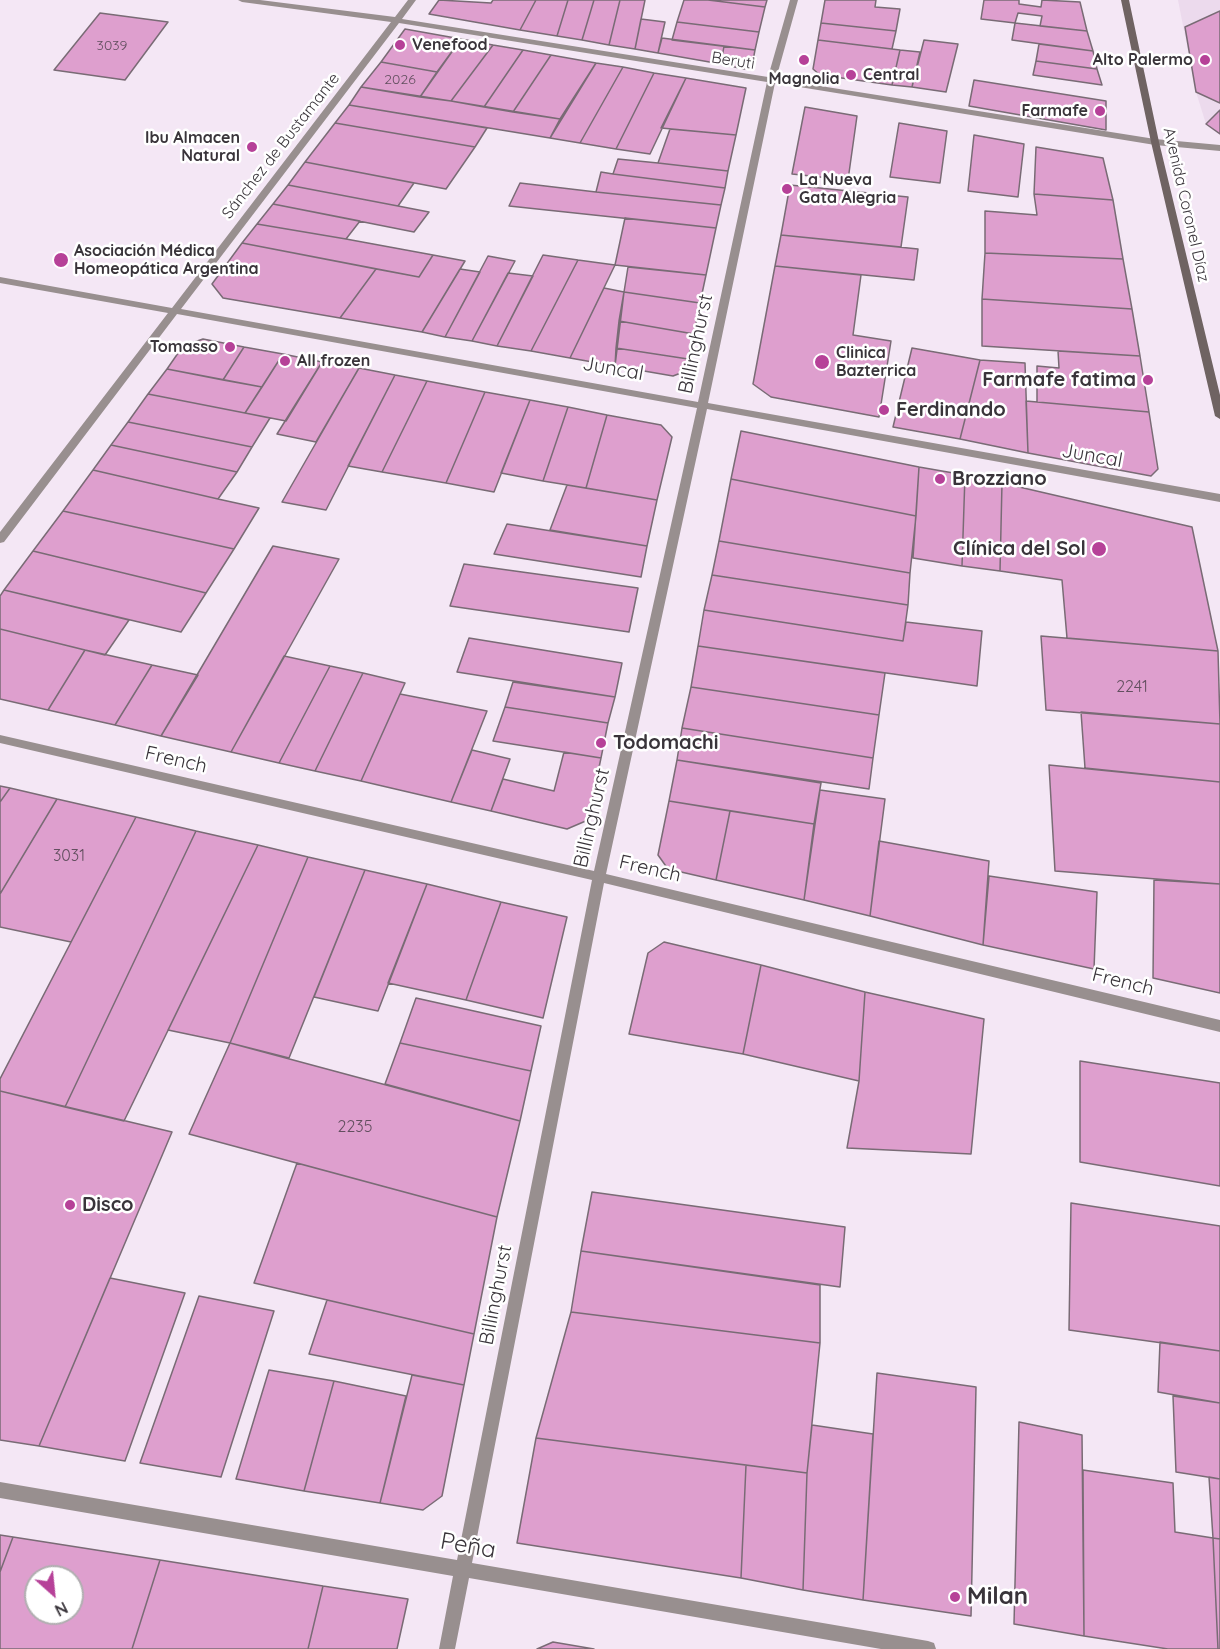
<!DOCTYPE html>
<html>
<head>
<meta charset="utf-8">
<style>
  body { margin:0 }
  #map { position:relative; width:1220px; height:1649px; overflow:hidden; background:#f4e7f5; font-family:Quicksand,sans-serif }
  canvas { display:block }
  .north { position:absolute; left:24px; top:1565px; width:60px; height:60px; box-sizing:border-box; background:#fff; border:2px solid #b0aeb0; border-radius:50%; rotate:153deg; font-size:16px; font-weight:700; line-height:24px; text-align:center; color:#39343a }
  .north::after { content:''; display:block; margin:auto; width:21px; height:27px; background:#b64198; clip-path:polygon(50% 0,100% 100%,50% 72%,0 100%) }
</style>
</head>
<body>
<div id="map">
<canvas width="1220" height="1649"></canvas>
<div class="north">N</div>
</div>
<script>
const context = document.querySelector('canvas').getContext('2d');
context.lineJoin = 'round';
function paint(path, color) { context.fillStyle = color; context.fill(path, 'evenodd'); }
function stroke(path, color, width, dash) { context.strokeStyle = color; context.lineWidth = width; context.lineCap = dash ? 'butt' : 'round'; context.setLineDash(dash || []); context.stroke(path); }
function drawText(font, color, halo, rows, align = 'center') {
  context.font = font + ' Quicksand,sans-serif'; context.lineWidth = 5; context.setLineDash([]); context.textBaseline = 'middle'; context.strokeStyle = halo; context.fillStyle = color; for (const [text, x, y, turn = 0] of rows) {
    context.save(); context.translate(x, y); context.rotate((+turn || 0) * Math.PI / 180); context.textAlign = isNaN(turn) ? turn : align; if (halo) context.strokeText(text, 0, 0); context.fillText(text, 0, 0); context.restore();
  }
}
paint(new Path2D(`
  M1178,0H1220V134L1206,124L1196,92Z`), '#ecdaed');
const building = new Path2D(`
  M439,0L491,3L493,0H536L520,30L429,14Z
  M536,0H568L557,36L520,30Z
  M568,0H594L582,40L557,36Z
  M594,0H620L609,45L582,40Z
  M620,0H645L635,49L609,45Z
  M684,0H708L765,7L759,32L677,22Z
  M708,0H767L765,7Z
  M825,0H876L875,7L900,9L896,31L821,23Z
  M984,0H1019V4L1041,7L1042,0L1080,2L1087,31L1040,26L1042,16L1018,13L1015,23L981,19Z
  M1220,11V103L1196,92L1185,27Z
  M100,13L168,22L125,80L54,70Z
  M641,19L665,22L658,53L635,49Z
  M677,22L759,32L755,50L672,40Z
  M821,23L896,31L892,49L818,40Z
  M1015,23L1087,31L1093,51L1012,40Z
  M405,29L461,39L437,72L381,62Z
  M662,38L724,46L721,64L658,53Z
  M461,39L493,45L451,101L420,97Z
  M818,40L900,50L892,85L820,75L813,69Z
  M924,40L958,44L946,92L912,87Z
  M1039,44L1093,51L1097,69L1036,61Z
  M493,45L523,50L484,107L451,101Z
  M724,46L755,50L752,66L744,69L721,64Z
  M523,50L551,55L513,112L484,107Z
  M900,50L920,52L912,87L892,85Z
  M551,55L596,63L560,119L513,112Z
  M1036,61L1097,69L1102,85L1033,75Z
  M381,62L437,72L420,97L361,87Z
  M596,63L623,67L580,143L550,138Z
  M623,67L654,73L616,149L580,143Z
  M654,73L686,78L650,154L616,149Z
  M686,78L746,88L736,135L661,128Z
  M974,80L1106,101V130L969,106Z
  M361,87L451,101L560,119L550,138L349,105Z
  M349,105L487,128L475,147L335,123Z
  M805,107L857,116L848,180L792,174Z
  M1220,110V134L1206,124Z
  M335,123L475,147L446,189L305,162Z
  M899,123L947,131L940,183L890,177Z
  M670,129L736,135L728,171L658,163Z
  M974,135L1024,144L1018,197L968,191Z
  M1036,147L1103,158L1113,200L1034,194Z
  M618,159L658,163L728,171L725,188L613,174Z
  M305,162L414,183L398,206L288,185Z
  M601,172L613,174L725,188L721,205L596,192Z
  M520,183L596,192L721,205L716,228L509,206Z
  M288,185L398,206L429,212L414,232L273,204Z
  M790,185L908,197L901,247L781,235Z
  M1034,194L1113,200L1123,259L985,253V211L1037,215Z
  M273,204L360,221L346,239L257,224Z
  M625,218L716,228L706,275L615,265Z
  M257,224L346,239L433,255L419,277L242,243Z
  M781,235L918,249L914,280L775,266Z
  M242,243L376,269L340,318L223,298L212,284Z
  M985,253L1123,259L1132,309L982,299Z
  M433,255L465,261L422,332L340,318L376,269L419,277Z
  M543,255L578,260L531,351L497,346Z
  M488,256L515,261L472,341L445,337Z
  M578,260L615,265L570,358L531,351Z
  M775,266L861,275L853,335L891,341L879,417L771,397L753,384Z
  M628,267L706,275L700,303L624,292Z
  M460,269L480,272L445,337L422,332Z
  M508,273L533,276L497,346L472,341Z
  M604,288L624,292L615,366L570,358Z
  M624,292L700,303L694,334L619,321Z
  M982,299L1132,309L1140,356L982,346Z
  M619,321L694,334L688,359L616,348Z
  M203,339L244,347L223,380L167,369L183,346Z
  M244,347L283,354L262,387L223,380Z
  M616,348L688,359L686,371L673,376L615,366Z
  M912,348L980,360L960,439L893,427Z
  M1058,351L1140,356L1149,412L1037,402V366L1059,368Z
  M283,354L322,362L286,421L245,413Z
  M980,360L1025,363L1028,453L960,439Z
  M322,362L359,368L316,442L277,434Z
  M359,368L395,375L326,510L282,502Z
  M167,369L262,387L245,413L148,394Z
  M395,375L427,381L382,472L348,466Z
  M427,381L485,392L446,483L382,472Z
  M485,392L530,400L494,492L446,483Z
  M148,394L245,413L270,418L252,447L128,422Z
  M530,400L568,407L543,481L501,473Z
  M1026,401L1149,412L1158,469L1151,476L1028,453Z
  M568,407L607,415L586,488L543,481Z
  M607,415L661,425L672,437L657,500L586,488Z
  M128,422L252,447L237,472L111,445Z
  M741,431L919,467L916,516L731,479Z
  M111,445L237,472L218,499L93,470Z
  M919,467L965,475L962,566L913,558Z
  M93,470L218,499L259,508L234,549L63,511Z
  M965,475L1002,483L1000,571L962,566Z
  M731,479L916,516L910,573L719,541Z
  M1002,483L1192,527L1218,651L1067,638L1062,580L1000,571Z
  M567,485L657,500L647,546L550,530Z
  M63,511L234,549L206,593L33,551Z
  M507,524L647,546L641,577L494,554Z
  M719,541L910,573L908,605L712,575Z
  M273,546L339,559L231,752L161,736Z
  M33,551L206,593L181,632L4,590Z
  M464,564L638,588L629,632L450,606Z
  M712,575L908,605L903,641L704,610Z
  M4,590L129,620L105,655L0,629V596Z
  M704,610L903,641L906,622L982,631L977,686L698,646Z
  M0,629L85,650L48,710L0,699Z
  M1041,636L1218,651L1220,724L1046,710Z
  M469,638L622,663L615,697L457,672Z
  M698,646L885,673L879,715L691,687Z
  M85,650L152,665L115,725L48,710Z
  M284,656L330,666L279,763L231,752Z
  M152,665L198,675L161,736L115,725Z
  M330,666L363,673L315,771L279,763Z
  M363,673L405,683L361,781L315,771Z
  M513,682L615,697L608,723L505,707Z
  M691,687L879,715L873,758L682,728Z
  M400,694L487,711L451,802L361,781Z
  M505,707L608,723L601,758L493,741Z
  M1081,712L1220,724V782L1085,768Z
  M682,728L873,758L869,789L677,760Z
  M472,750L510,759L491,811L451,802Z
  M564,752L601,758L588,820L567,829L491,811L503,779L554,791Z
  M677,760L821,783L814,824L669,801Z
  M1049,765L1220,782V884L1055,871Z
  M0,786L10,788L0,802Z
  M10,788L57,799L0,894V802Z
  M820,790L885,799L870,916L804,900Z
  M57,799L136,817L71,942L0,927V894Z
  M669,801L730,811L716,880L668,869L658,855Z
  M730,811L814,824L804,900L716,880Z
  M136,817L196,831L65,1107L0,1091V1079Z
  M196,831L258,845L124,1121L65,1107Z
  M879,841L989,861L983,945L870,916Z
  M258,845L308,857L230,1043L168,1030Z
  M308,857L365,870L289,1058L230,1043Z
  M365,870L427,884L378,1011L314,997Z
  M989,876L1097,892L1094,969L983,945Z
  M1154,880L1220,884V993L1153,978Z
  M427,884L501,902L466,1000L388,983Z
  M501,902L567,917L543,1018L466,1000Z
  M664,942L761,965L743,1054L629,1034L648,953Z
  M761,965L865,992L859,1081L743,1054Z
  M865,992L984,1019L971,1154L847,1148L859,1081Z
  M416,998L541,1026L531,1071L400,1043Z
  M230,1043L520,1121L497,1217L189,1134Z
  M400,1043L531,1071L520,1121L385,1084Z
  M1080,1061L1220,1083V1186L1080,1162Z
  M0,1091L172,1132L39,1446L0,1440Z
  M297,1163L497,1217L474,1334L254,1283Z
  M592,1192L845,1227L840,1287L581,1251Z
  M1071,1203L1220,1226V1351L1069,1330Z
  M581,1251L820,1285V1343L571,1312Z
  M110,1278L185,1293L125,1461L39,1446Z
  M199,1296L274,1311L221,1477L140,1463Z
  M327,1300L474,1334L464,1385L309,1354Z
  M571,1312L820,1343L807,1473L536,1438Z
  M1160,1342L1220,1351V1403L1158,1392Z
  M269,1370L334,1381L304,1491L236,1479Z
  M877,1373L976,1387L971,1616L863,1600Z
  M412,1375L464,1385L442,1496L423,1510L380,1503Z
  M334,1381L406,1396L380,1503L304,1491Z
  M1173,1396L1220,1403V1479L1176,1472Z
  M1019,1422L1082,1435L1084,1636L1014,1624Z
  M812,1425L873,1434L863,1600L803,1590L807,1473Z
  M536,1438L746,1465L741,1578L517,1543Z
  M746,1465L807,1473L803,1590L741,1578Z
  M1083,1470L1173,1483L1175,1532L1213,1538L1218,1649H1168L1084,1636Z
  M1209,1477L1220,1479V1539L1213,1538Z
  M0,1535L13,1537L0,1572Z
  M13,1537L160,1560L132,1649H0V1572ZM36,1577H72V1613H36Z
  M1213,1538L1220,1539V1649H1218Z
  M160,1560L323,1586L308,1649H132Z
  M323,1586L408,1599L397,1649H308Z
  M553,1642L594,1649H537Z`);
paint(building, '#de9fce');
stroke(building, '#796b75', 1.5);
paint(new Path2D(`
  M238,0H260L395,17L408,0H416L402,19L768,77L790,0H798L776,79L1155,139L1220,145V151L1155,145L775,83L708,403L1220,494V502L707,409L606,874L1220,1020V1032L604,883L472,1563L928,1641L934,1643L936,1649H881L469,1578L455,1649H439L453,1576L0,1498V1482L457,1560L592,880L0,743V735L594,871L697,408L177,314L4,542L0,543V532L168,313L0,283V277L172,308L391,22L242,2ZM399,23L767,82L698,402L181,309Z`), '#988f8f');
paint(new Path2D(`
  M1121,0H1129L1159,142L1220,395V419L1215,416L1151,142Z`), '#6f6362');
for (const [x, y, r, color] of [
  [400,45,6,"#b64198"],
  [804,60,6,"#b64198"],
  [1205,60,6,"#b64198"],
  [851,75,6,"#b64198"],
  [1100,111,6,"#b64198"],
  [252,147,6,"#b64198"],
  [787,189,6,"#b64198"],
  [61,260,8,"#b64198"],
  [230,347,6,"#b64198"],
  [285,361,6,"#b64198"],
  [822,362,8,"#b64198"],
  [1148,380,6,"#b64198"],
  [884,410,6,"#b64198"],
  [940,479,6,"#b64198"],
  [1099,549,8,"#b64198"],
  [601,743,6,"#b64198"],
  [70,1205,6,"#b64198"],
  [955,1597,6,"#b64198"]
]) { const dot = new Path2D(); dot.arc(x, y, r, 0, 2 * Math.PI); context.fillStyle = color; context.fill(dot); stroke(dot, '#fff', 2); }
drawText('14px', '#624f5f', null, [
  ["3039",112,46],
  ["2026",400,80]
]);
drawText('bold 16px', '#39343a', '#fff', [
  ["Venefood",412,45],
  ["Alto Palermo",1193,60,"right"],
  ["Central",863,75],
  ["Magnolia",804,79,"center"],
  ["Farmafe",1088,111,"right"],
  ["Ibu Almacen",240,138,"right"],
  ["Natural",240,156,"right"],
  ["La Nueva",799,180],
  ["Gata Alegria",799,198],
  ["Asociación Médica",74,251],
  ["Homeopática Argentina",74,269],
  ["Tomasso",218,347,"right"],
  ["Clinica",836,353],
  ["Bazterrica",836,371],
  ["All frozen",297,361]
], 'left');
drawText('16px', '#39343a', '#fff', [
  ["Beruti",733,61,9],
  ["Sánchez de Bustamante",281,146,-52],
  ["Avenida Coronel Díaz",1186,205,77]
]);
drawText('16px', '#624f5f', null, [
  ["2241",1132,687],
  ["3031",69,856],
  ["2235",355,1127]
]);
drawText('20px', '#39343a', '#fff', [
  ["Billinghurst",696,344,-78],
  ["Juncal",613,369,10],
  ["Juncal",1092,456,10],
  ["French",176,760,13],
  ["Billinghurst",592,818,-77],
  ["French",650,869,13],
  ["French",1123,982,14],
  ["Billinghurst",496,1295,-79]
]);
drawText('bold 20px', '#39343a', '#fff', [
  ["Farmafe fatima",1136,380,"right"],
  ["Ferdinando",896,410],
  ["Brozziano",952,479],
  ["Clínica del Sol",1086,549,"right"],
  ["Todomachi",613,743],
  ["Disco",82,1205]
], 'left');
drawText('24px', '#39343a', '#fff', [
  ["Peña",468,1546,10]
]);
drawText('bold 24px', '#39343a', '#fff', [
  ["Milan",967,1597]
], 'left');
</script>
</body>
</html>
